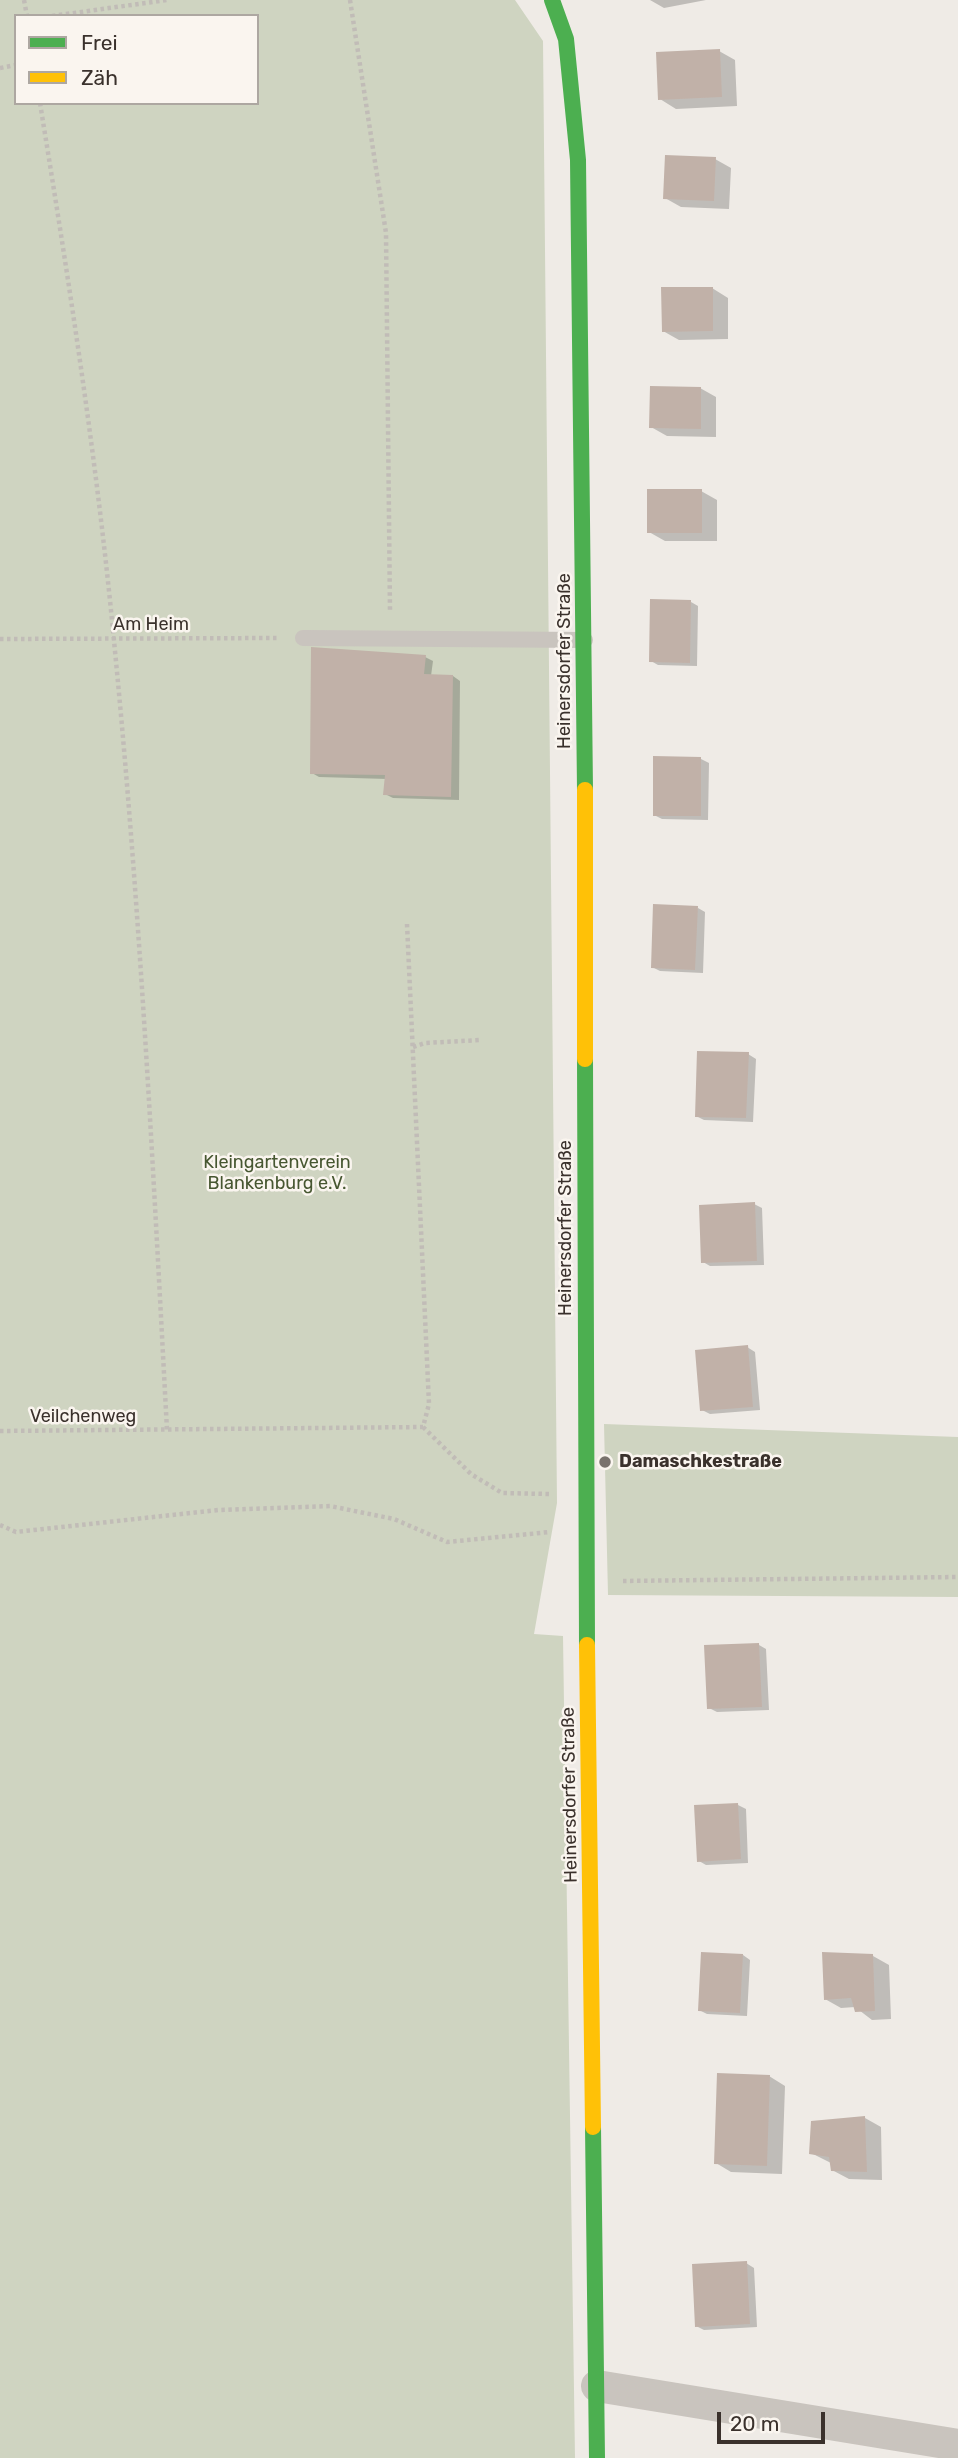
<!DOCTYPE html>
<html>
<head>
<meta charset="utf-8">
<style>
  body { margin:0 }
  #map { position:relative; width:958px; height:2458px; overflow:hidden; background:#efebe6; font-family:Rubik,sans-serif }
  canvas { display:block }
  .legend { position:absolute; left:14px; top:14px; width:245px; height:91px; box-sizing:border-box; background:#faf5ef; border:2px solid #ada7a1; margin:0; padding:9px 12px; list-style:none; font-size:21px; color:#3a312c }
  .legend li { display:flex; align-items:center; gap:14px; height:35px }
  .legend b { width:35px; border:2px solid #ada7a1 }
  .scale { position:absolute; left:717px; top:2412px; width:108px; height:32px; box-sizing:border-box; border:4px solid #3a312c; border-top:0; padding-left:9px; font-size:21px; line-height:24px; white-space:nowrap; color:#3a312c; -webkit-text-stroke:5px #faf5ef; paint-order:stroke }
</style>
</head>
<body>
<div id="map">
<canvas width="958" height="2458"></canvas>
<ul class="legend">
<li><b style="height:9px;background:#4caf50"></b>Frei</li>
<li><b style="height:9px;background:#ffc107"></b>Zäh</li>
</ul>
<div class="scale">20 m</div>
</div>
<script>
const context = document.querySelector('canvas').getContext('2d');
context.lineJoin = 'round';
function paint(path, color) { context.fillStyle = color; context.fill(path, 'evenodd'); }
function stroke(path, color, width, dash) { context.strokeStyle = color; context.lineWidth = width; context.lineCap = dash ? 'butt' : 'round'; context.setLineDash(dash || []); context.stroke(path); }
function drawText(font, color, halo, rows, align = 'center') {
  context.font = font + ' Rubik,sans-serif'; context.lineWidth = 5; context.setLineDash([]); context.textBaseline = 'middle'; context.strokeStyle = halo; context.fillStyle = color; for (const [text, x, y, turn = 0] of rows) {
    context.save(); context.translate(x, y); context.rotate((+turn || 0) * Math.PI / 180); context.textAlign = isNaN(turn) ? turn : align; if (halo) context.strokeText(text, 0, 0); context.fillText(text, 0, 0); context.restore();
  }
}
paint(new Path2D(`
  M0,0H515L543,41L557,1503L534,1634L563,1636L575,2458H0ZM16,16H257V103H16Z
  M604,1424L958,1437V1597L608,1595Z`), '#cfd4c1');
paint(new Path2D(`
  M650,0H706L664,8Z
  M719,51L735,60L737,106L676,109L660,99Z
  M715,159L731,168L729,209L681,207L665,198Z
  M712,288L728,298V339L679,340L663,331Z
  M700,388L716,397V437L667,436L651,427Z
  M701,491L717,500V541H665L649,532Z
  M691,602L698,606L697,666L658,665L651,661Z
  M425,657L433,661L431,676H453L460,681L459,800L393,798L385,794L387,779L319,777L312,773Z
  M701,759L709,763L708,820L662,819L654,815Z
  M698,908L705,912L703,973L660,971L652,967Z
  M748,1054L756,1059L753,1122L704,1120L696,1116Z
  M754,1204L762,1208L764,1265L710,1266L703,1262Z
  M747,1347L755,1352L760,1410L710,1414L702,1410Z
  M759,1645L766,1649L769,1710L717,1712L709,1708Z
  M738,1805L746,1809L748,1863L706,1865L699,1861Z
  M743,1955L750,1960L747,2016L707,2014L699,2010Z
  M873,1956L889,1965L891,2019L872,2020L855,2007L841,2008L825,1999Z
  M769,2076L785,2086L782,2174L731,2172L716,2163Z
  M865,2118L881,2127L882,2180L849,2179L832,2170L831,2163L811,2153Z
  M746,2263L754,2268L757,2327L704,2330L696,2326Z`), '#0003');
paint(new Path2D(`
  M720,49L722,97L658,100L656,52Z
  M665,155L716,157L714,201L663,199Z
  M661,287H713V331L662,332Z
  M650,386L701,387V429L649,428Z
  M647,489H702V533H647Z
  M650,599L691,600L690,663L649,662Z
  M311,647L426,655L424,674L453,675L451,797L383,795L385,775L310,774Z
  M653,756L701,757V816H653Z
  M653,904L698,906L695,970L651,968Z
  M697,1051L749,1052L746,1118L695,1117Z
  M755,1202L757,1261L701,1263L699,1205Z
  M748,1345L753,1407L700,1411L695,1350Z
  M759,1643L762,1707L707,1709L704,1645Z
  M738,1803L741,1859L697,1862L694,1805Z
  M701,1952L743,1954L740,2013L698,2011Z
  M822,1952L873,1954L875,2011L855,2012L851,1998L824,2000Z
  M717,2073L770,2075L767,2166L714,2164Z
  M865,2116L867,2172L831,2171L829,2157L809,2154L811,2121Z
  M747,2261L750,2324L695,2327L692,2264Z`), '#c1b1a8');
stroke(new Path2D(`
  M24,0L27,16
  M350,0L386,233L390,612
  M52,16L167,0
  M0,68L16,65
  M40,103C69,282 97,461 114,641C140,904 153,1167 167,1430
  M0,639L277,638
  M413,1047L425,1043L480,1040
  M423,1427L471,1474L502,1493L549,1494
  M0,1431L423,1427L429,1404L407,924
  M0,1525L16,1532L218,1510L330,1506L394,1519L447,1542L550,1532
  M623,1581L958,1577`), '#c1bcb7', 4.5, [3.5, 3.5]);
stroke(new Path2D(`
  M303,638L585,640`), '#c9c4be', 16);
stroke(new Path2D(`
  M597,2386L958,2445`), '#c9c4be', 32);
stroke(new Path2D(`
  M552,0L566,39L578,160L585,790
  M585,1059L587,1645
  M593,2127L597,2458`), '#4caf50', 16);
stroke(new Path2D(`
  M585,790V1059
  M587,1645L593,2127`), '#ffc107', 16);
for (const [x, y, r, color] of [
  [605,1462,7,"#79726d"]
]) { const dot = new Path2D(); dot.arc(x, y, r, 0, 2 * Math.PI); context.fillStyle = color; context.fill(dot); stroke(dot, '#faf5ef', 2.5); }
drawText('18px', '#3a312c', '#faf5ef', [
  ["Am Heim",151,625],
  ["Heinersdorfer Straße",565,661,-90],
  ["Heinersdorfer Straße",566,1228,-90],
  ["Veilchenweg",83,1417],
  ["Heinersdorfer Straße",570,1795,-91]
]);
drawText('18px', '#475731', '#faf5ef', [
  ["Kleingartenverein",277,1163],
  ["Blankenburg e.V.",277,1184]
]);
drawText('bold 18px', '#3a312c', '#faf5ef', [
  ["Damaschkestraße",619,1462]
], 'left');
</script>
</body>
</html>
